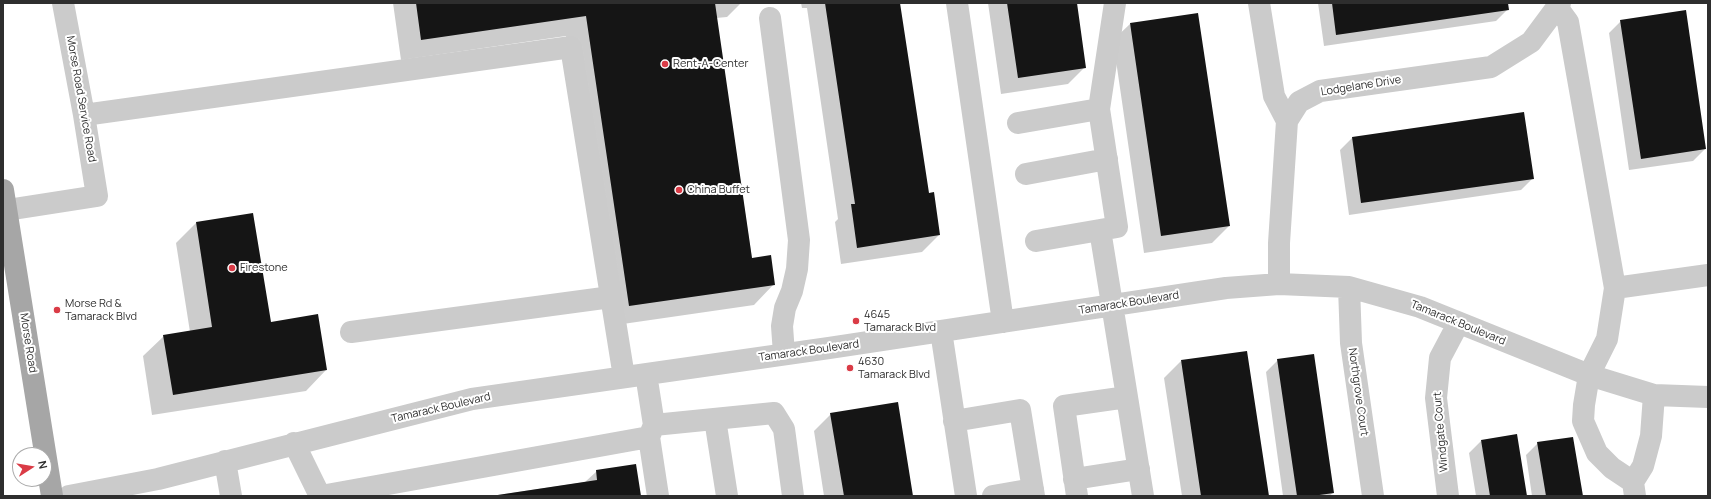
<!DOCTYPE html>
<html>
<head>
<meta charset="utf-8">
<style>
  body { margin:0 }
  #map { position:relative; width:1711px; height:499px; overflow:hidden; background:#fff; font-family:Manrope,sans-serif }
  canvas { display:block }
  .frame { position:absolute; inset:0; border:4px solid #2e2e2e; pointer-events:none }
  .north { position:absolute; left:12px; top:447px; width:40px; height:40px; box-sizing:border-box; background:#fff; border:1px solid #ababab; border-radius:50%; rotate:78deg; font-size:11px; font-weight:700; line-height:16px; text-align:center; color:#2e2e2e }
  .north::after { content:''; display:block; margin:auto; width:14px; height:18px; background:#da3b46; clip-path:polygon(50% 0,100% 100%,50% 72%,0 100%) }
</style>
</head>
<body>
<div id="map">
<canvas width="1711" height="499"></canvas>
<div class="frame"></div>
<div class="north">N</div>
</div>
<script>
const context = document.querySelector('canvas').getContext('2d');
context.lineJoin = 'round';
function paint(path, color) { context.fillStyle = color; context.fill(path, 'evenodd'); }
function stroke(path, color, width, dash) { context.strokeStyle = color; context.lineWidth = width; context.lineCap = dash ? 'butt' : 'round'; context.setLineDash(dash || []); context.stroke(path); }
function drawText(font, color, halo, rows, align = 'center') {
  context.font = font + ' Manrope,sans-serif'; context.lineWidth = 4; context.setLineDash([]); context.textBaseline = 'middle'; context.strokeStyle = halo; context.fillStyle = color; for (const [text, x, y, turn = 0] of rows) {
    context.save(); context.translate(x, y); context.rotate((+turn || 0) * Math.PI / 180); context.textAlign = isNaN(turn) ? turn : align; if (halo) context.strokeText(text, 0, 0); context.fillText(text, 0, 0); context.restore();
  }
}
paint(new Path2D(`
  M393,3H741L727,17L716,18L752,259L774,284L754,305L609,326L566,36L401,60Z
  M801,3H899L928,194L939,235L922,252L841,264L835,222L838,219L807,8H802Z
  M988,3H1076L1085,67L1068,84L1001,94Z
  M1318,3H1507L1508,9L1496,21L1324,46Z
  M1621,21L1705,149L1693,161L1629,170L1609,33Z
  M1130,24L1229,226L1212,243L1144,253L1113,40Z
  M1523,113L1533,178L1521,190L1349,215L1340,150L1352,138Z
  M252,214L270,323L326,370L306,391L152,415L143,356L164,336L190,332L176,243L196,223Z
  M1278,360L1333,493L1329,496H1283L1266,372Z
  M1181,361L1268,496H1182L1164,378Z
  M831,414L912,496H824L814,431Z
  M1481,441L1526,496H1476L1469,453Z
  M1538,443L1581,496H1532L1526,455Z
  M597,471L640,496H491L585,482Z`), '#0003');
paint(new Path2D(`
  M416,3H715L752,258L771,255L775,285L629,306L586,16L421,40Z
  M825,3H900L929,193L934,192L940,235L857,248L851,204H855Z
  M1007,3H1077L1086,68L1018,78Z
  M1332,3H1508L1509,10L1336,35Z
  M1686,10L1706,149L1641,159L1620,20Z
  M1198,13L1230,226L1161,236L1130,23Z
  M1524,112L1534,179L1361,203L1352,137Z
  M253,213L271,322L318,314L327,370L173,395L163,335L212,327L196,222Z
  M1247,351L1269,496H1201L1181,360Z
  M1314,354L1334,493L1312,496H1297L1277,359Z
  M898,402L913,496H844L830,413Z
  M1517,434L1527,496H1490L1481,440Z
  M1573,437L1583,496H1546L1537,442Z
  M636,464L641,496H491L597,480L596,470Z`), '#151515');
stroke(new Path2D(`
  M957,3L1003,322
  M1115,3L1099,109L1117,227L1100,230L1143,496
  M1259,3L1274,96L1287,121
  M1557,7L1568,22L1615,288L1607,339L1589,375L1584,405L1583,421L1597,453L1612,468L1633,482
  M770,18L799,240L797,269L792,291L785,308L782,326L784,354
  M84,115L571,47L624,377
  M1018,123L1099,109
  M1026,174L1107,159
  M7,210L97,196L84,115L63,3
  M1036,241L1100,230
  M1279,284V243L1287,121L1299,102L1320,91L1491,67L1531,42L1560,3
  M1349,287L1351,343L1373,496
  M1615,288L1708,275
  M941,331L966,496
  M351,332L611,297
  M646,374L654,425
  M715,419L727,496
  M954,421L1020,410L1034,496
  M294,443L320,496
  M225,461L231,496
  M1074,479L1139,469
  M69,496L158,479L472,399L829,348L1226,288L1279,284L1349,287L1420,307L1589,375L1654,395L1708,397
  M321,496L649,437
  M658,496L649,437L654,425L774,413L784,429L793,496
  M993,496L1033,489
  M1077,496L1064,406L1127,397
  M1448,496L1436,398L1440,358L1458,324
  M1635,496L1633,482L1643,466L1651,436L1654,395`), '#cbcbcb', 22);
stroke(new Path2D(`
  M3,190L52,496`), '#a6a6a6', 22);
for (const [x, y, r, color] of [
  [665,64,4,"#da3b46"],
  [679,190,4,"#da3b46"],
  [232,268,4,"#da3b46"],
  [57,310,4,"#da3b46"],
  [856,321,4,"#da3b46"],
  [850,368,4,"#da3b46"]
]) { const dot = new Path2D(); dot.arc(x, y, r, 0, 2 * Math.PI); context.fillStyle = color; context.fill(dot); stroke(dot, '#fff', 1.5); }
drawText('11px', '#2e2e2e', '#fff', [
  ["Rent-A-Center",673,64],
  ["China Buffet",687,190],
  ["Firestone",240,268],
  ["Morse Rd &",65,304],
  ["Tamarack Blvd",65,317],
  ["4645",864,315],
  ["Tamarack Blvd",864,328],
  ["4630",858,362],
  ["Tamarack Blvd",858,375]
], 'left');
drawText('11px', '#2e2e2e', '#fff', [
  ["Lodgelane Drive",1361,86,-9],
  ["Morse Road Service Road",81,99,80],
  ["Tamarack Boulevard",1129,303,-9],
  ["Tamarack Boulevard",1458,323,22],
  ["Morse Road",28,343,81],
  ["Tamarack Boulevard",809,351,-8],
  ["Northgrove Court",1358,392,82],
  ["Tamarack Boulevard",441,408,-13],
  ["Windgate Court",1441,432,-95]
]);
</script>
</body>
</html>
